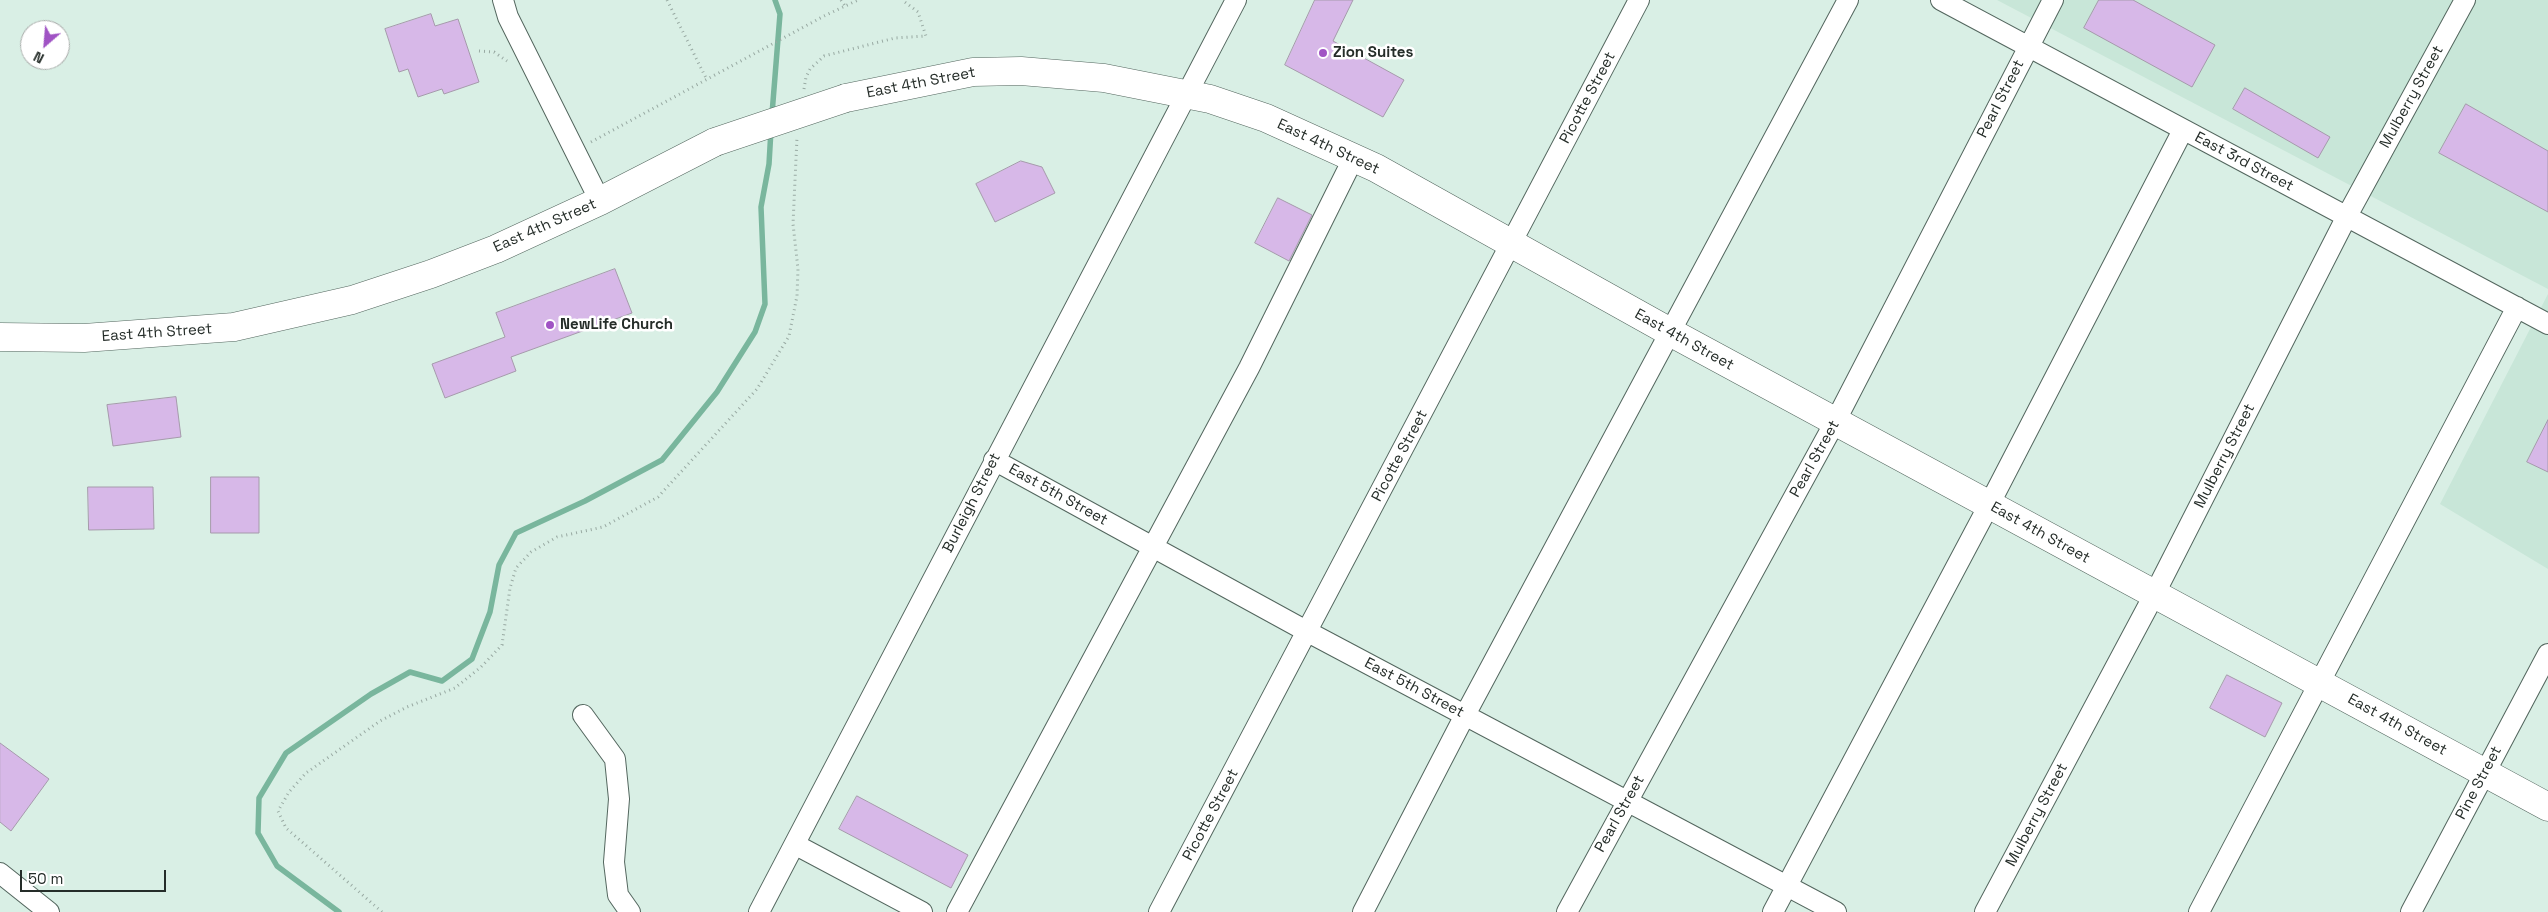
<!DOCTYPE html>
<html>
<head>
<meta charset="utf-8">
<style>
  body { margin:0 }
  #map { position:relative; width:2548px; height:912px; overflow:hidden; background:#d9efe5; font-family:"Space Grotesk",sans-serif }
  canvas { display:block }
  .north { position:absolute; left:20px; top:20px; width:50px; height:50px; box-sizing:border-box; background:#fff; border:1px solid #a8aba9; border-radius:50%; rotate:207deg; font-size:14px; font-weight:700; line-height:20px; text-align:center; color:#252d29 }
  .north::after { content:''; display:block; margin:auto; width:18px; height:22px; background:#a053c4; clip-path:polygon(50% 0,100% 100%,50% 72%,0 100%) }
  .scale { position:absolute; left:20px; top:870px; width:146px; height:22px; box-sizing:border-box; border:2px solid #252d29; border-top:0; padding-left:6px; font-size:15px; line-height:18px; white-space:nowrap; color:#252d29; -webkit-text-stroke:4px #fff; paint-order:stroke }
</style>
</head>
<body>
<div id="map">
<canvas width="2548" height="912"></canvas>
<div class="north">N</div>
<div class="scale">50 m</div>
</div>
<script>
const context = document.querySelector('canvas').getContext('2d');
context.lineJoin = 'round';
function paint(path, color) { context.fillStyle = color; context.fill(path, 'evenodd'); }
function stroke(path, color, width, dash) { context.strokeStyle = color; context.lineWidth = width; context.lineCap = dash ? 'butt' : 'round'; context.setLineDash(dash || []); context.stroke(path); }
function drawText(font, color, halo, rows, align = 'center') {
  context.font = font + ' "Space Grotesk",sans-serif'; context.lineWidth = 5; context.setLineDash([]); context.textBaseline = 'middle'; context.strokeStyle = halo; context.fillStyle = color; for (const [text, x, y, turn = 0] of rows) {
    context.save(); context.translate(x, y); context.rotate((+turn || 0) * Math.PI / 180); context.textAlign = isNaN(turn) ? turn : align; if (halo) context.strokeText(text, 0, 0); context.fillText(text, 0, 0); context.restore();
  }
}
paint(new Path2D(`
  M1997,0H2548V289Z
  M2548,294V569L2440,504Z`), '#c8e6d8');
stroke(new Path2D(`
  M772,114L780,14L775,0
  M339,912L277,866L258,833L259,798L286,753L371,694L410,672L442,681L472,659L490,612L499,565L516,533L585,501L662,460L717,392L755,332L765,304L761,207L769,164L771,130`), '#79b69d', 5.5);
const building = new Path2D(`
  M1315,0H1353L1333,41L1404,80L1383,117L1285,65Z
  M2099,0H2133L2215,45L2192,87L2084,28Z
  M431,14L435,26L458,19L479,82L444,94L442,89L418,97L408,69L399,72L385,29Z
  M2245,88L2330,137L2318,158L2233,109Z
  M2466,104L2548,151V212L2439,153Z
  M1021,161L1042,167L1055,193L995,222L976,184Z
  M1278,198L1312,215L1289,261L1255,243Z
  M615,269L632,313L511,357L516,371L445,398L432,364L505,337L496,313Z
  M176,397L181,437L113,446L107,405Z
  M2548,420V472L2527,462Z
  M211,477H259V533H211Z
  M88,487H153L154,529L89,530Z
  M2227,675L2282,703L2265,737L2210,708Z
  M0,743L49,779L11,831L0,822Z
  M857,796L968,855L951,888L839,829Z`);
paint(building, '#d7b8e8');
stroke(building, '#a59aab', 1);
const minor = new Path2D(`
  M503,0L508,17L600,201
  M1941,0L2548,324
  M994,460L1308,632L1836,912
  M583,715L615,759L619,799L614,862L618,895L630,912
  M796,845L922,912
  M0,873L49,912
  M759,912L1236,0
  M957,912L1249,368L1354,157
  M1159,912L1639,0
  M1363,912L1465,715L1848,0
  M1567,912L1835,422L2053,0
  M1773,912L1989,505L2183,130
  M1985,912L2154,595L2347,216L2465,0
  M2199,912L2517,307
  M2411,912L2548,654`);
const highway = new Path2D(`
  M846,98L973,72L1021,71L1104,78L1210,99L1266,118L1376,168L1670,332L2548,807
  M0,337L84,338L234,327L352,300L431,274L496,249L600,201L715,142`);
stroke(minor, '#53665e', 22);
stroke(highway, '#53665e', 29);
stroke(new Path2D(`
  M667,0L707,80
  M841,0L845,6
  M479,51L494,52L507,61
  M804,89L806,77L810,69L824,56L895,38L926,36L918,12L902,0
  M591,142L824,16L858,0
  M382,912L286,828L278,811L289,792L306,773L380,721L407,707L455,688L481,667L502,645L510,588L516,568L531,552L557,537L603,527L658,497L757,389L789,336L797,296L798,269L793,224L797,137`), '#98a9a2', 3, [1, 4]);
stroke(minor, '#fff', 20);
stroke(highway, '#fff', 28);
const highwayBridge = new Path2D(`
  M715,142L846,98`);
stroke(highwayBridge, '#53665e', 29, []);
stroke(highwayBridge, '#fff', 28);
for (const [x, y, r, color] of [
  [1323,53,5,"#a053c4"],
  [550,325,5,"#a053c4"]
]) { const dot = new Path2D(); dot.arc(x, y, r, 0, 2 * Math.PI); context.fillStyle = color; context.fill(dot); stroke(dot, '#fff', 2); }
drawText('bold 15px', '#252d29', '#fff', [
  ["Zion Suites",1333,53],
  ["NewLife Church",560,325]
], 'left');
drawText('15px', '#252d29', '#fff', [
  ["East 4th Street",921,83,-11],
  ["Mulberry Street",2412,97,-61],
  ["Picotte Street",1588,98,-62],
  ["Pearl Street",2001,99,-63],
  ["East 4th Street",1328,147,25],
  ["East 3rd Street",2244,162,28],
  ["East 4th Street",545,226,-24],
  ["East 4th Street",157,333,-4],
  ["East 4th Street",1684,340,29],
  ["Picotte Street",1400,456,-62],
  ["Mulberry Street",2225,456,-63],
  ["Pearl Street",1815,459,-61],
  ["East 5th Street",1058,495,29],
  ["Burleigh Street",972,503,-63],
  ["East 4th Street",2040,533,29],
  ["East 5th Street",1414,688,28],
  ["East 4th Street",2397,725,29],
  ["Pine Street",2479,783,-62],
  ["Pearl Street",1620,814,-61],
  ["Picotte Street",1211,815,-62],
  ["Mulberry Street",2037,815,-62]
]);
</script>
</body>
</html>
